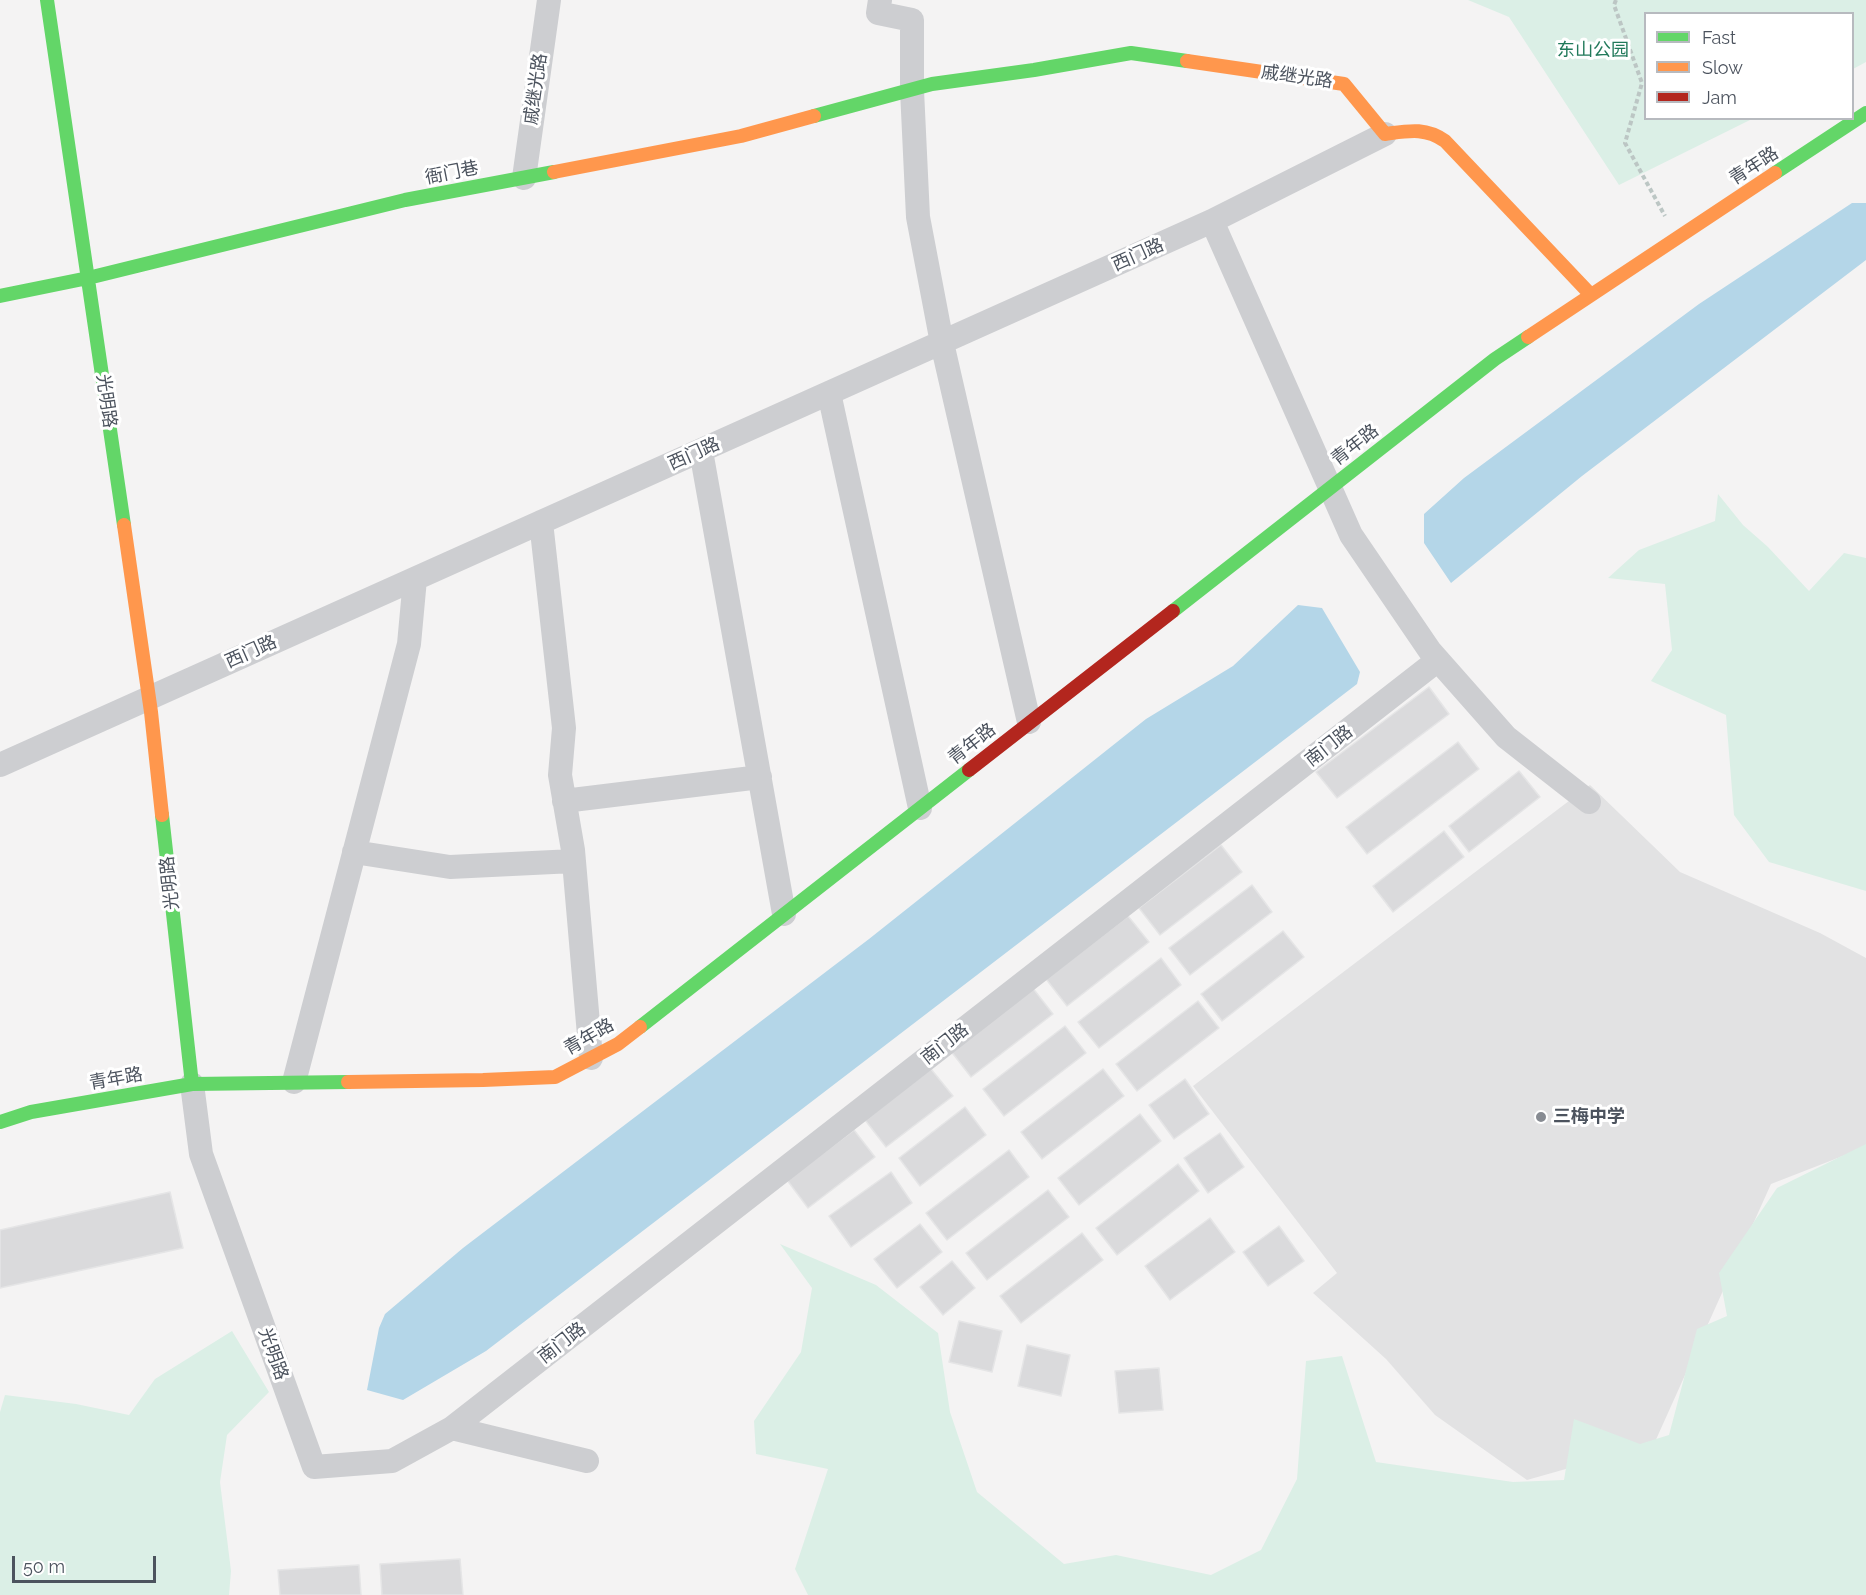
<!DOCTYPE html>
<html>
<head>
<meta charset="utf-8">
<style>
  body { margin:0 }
  #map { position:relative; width:1866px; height:1595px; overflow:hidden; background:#f4f3f3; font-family:Raleway,sans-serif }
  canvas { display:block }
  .legend { position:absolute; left:1644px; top:12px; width:210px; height:108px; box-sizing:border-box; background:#fff; border:2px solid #b7babf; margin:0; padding:8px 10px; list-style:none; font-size:18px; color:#4c535e }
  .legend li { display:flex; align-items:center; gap:12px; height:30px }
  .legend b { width:30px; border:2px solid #b7babf }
  .scale { position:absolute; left:12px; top:1556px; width:144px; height:27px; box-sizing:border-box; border:3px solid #4c535e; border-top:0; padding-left:8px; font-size:18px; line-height:21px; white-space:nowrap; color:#4c535e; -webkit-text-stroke:4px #fff; paint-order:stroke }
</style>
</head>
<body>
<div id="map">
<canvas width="1866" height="1595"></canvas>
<ul class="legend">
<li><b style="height:8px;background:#63d668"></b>Fast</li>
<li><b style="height:8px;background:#ff974d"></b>Slow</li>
<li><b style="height:8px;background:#b3261e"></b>Jam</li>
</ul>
<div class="scale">50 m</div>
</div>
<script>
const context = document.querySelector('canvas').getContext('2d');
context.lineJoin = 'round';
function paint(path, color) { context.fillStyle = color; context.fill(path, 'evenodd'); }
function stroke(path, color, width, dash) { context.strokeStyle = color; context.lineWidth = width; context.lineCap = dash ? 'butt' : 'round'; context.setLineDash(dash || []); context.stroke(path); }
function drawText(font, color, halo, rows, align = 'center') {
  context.font = font + ' Raleway,"Noto Sans SC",sans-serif'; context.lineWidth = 6; context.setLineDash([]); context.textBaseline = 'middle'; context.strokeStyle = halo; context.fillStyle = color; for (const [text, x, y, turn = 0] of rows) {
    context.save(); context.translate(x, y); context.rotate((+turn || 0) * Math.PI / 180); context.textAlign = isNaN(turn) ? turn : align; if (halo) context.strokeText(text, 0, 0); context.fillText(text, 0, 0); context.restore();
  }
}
paint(new Path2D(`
  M1590,785L1680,872L1820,933L1866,958V1147L1771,1184L1654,1444L1527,1480L1435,1415L1386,1359L1313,1293L1337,1273L1193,1086Z`), '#e2e2e3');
paint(new Path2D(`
  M1468,0H1866V62L1853,69L1852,14H1646V118L1752,119L1619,185L1509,17Z
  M1718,494L1743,525L1768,547L1809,591L1844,553L1866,558V891L1769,862L1734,815L1726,715L1651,681L1672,650L1665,584L1608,578L1639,550L1715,521Z
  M1866,1144V1595H808L795,1569L828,1469L756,1454L754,1421L801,1352L812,1288L780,1244L876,1285L938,1333L950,1412L977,1492L1064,1564L1116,1555L1211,1575L1261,1550L1297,1479L1306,1361L1342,1356L1376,1462L1513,1482L1564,1480L1574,1419L1640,1444L1669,1435L1697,1329L1727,1316L1719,1273L1777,1188Z
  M232,1331L269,1392L227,1435L220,1482L231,1571L229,1595H0V1412L5,1395L76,1404L129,1415L155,1379Z`), '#dbefe6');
paint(new Path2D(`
  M1852,203H1866V260L1582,476L1451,583L1424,543V514L1464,478L1699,304Z
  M1298,605L1322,608L1360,672L1357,684L486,1351L403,1400L367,1390L379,1328L385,1314L463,1248L869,939L1146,719L1233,666Z`), '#b4d6e8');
const building = new Path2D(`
  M1429,687L1449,714L1337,798L1316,772Z
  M1458,742L1479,769L1367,854L1346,827Z
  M1519,771L1540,797L1469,852L1449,826Z
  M1444,831L1464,857L1393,912L1373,886Z
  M1221,845L1242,872L1160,935L1139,908Z
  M1252,885L1272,912L1190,975L1169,948Z
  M1128,916L1149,942L1067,1006L1046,979Z
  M1283,931L1304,957L1222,1021L1201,994Z
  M1161,958L1181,985L1099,1048L1078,1022Z
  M1032,987L1053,1014L971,1077L950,1050Z
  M1198,1001L1219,1028L1137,1091L1116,1064Z
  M1065,1026L1086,1053L1004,1116L983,1089Z
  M931,1069L953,1096L886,1147L865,1120Z
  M1103,1069L1124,1096L1042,1159L1021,1132Z
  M1185,1079L1209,1114L1174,1139L1149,1105Z
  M965,1107L986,1135L920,1186L899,1158Z
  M1140,1114L1161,1141L1079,1205L1058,1178Z
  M854,1130L875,1157L808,1208L787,1180Z
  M1220,1133L1244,1167L1208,1193L1184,1158Z
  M1009,1150L1029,1177L947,1240L926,1213Z
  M1178,1164L1199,1191L1117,1255L1096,1228Z
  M891,1172L912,1203L851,1247L829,1216Z
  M1048,1190L1069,1217L987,1280L966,1253Z
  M170,1192L183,1248L0,1288V1230Z
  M1210,1218L1235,1252L1170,1300L1145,1266Z
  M920,1224L942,1252L897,1288L874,1259Z
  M1279,1226L1304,1261L1268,1286L1243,1252Z
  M1082,1233L1103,1260L1021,1323L1000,1296Z
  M952,1261L975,1288L943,1315L920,1287Z
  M959,1321L1002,1331L992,1372L949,1362Z
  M1027,1345L1070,1355L1061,1396L1018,1386Z
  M1159,1368L1163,1410L1119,1413L1115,1371Z
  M460,1559L463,1595H382L380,1564Z
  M359,1565L361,1595H280L278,1570Z`);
paint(building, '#dadadc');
stroke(building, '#e5e5e6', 1.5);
stroke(new Path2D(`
  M1616,0L1614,5L1642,83L1625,143L1665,216`), '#bcc6c4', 4, [4.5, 3]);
stroke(new Path2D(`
  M880,0L878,13L912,20V90L918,217L942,343L1029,722
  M524,178L549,0
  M1212,221L1351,535L1430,651L1506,737L1589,802
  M829,393L920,808
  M701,451L784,914
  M541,522L564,728L560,775L573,850L591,1058
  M0,765L1212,221L1385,134
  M564,801L760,777
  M354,852L450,867L574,861
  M294,1082L409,644L415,579
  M192,1084L201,1154L314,1467L392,1461L452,1428L587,1461
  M452,1428L1438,660`), '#cdced1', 24);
stroke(new Path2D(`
  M47,0L124,525
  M814,116L932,84L1034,70L1131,53L1187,61
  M1775,173L1866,113
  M0,296L88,278L405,200L554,172
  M1173,611L1495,359L1528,337
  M162,815L192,1084
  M640,1027L969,770
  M0,1122L31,1112L192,1084L348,1082`), '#63d668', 14);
stroke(new Path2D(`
  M1187,61L1344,84L1385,134C1408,131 1425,127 1445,141L1591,295
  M554,172L741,136L814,116
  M1528,337L1775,173
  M124,525L151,712L162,815
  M348,1082L483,1080L555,1077L618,1044L640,1027`), '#ff974d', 14);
stroke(new Path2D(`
  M969,770L1173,611`), '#b3261e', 14);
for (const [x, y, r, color] of [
  [1541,1117,6,"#878b92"]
]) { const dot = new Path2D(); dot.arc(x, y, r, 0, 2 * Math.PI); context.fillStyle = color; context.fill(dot); stroke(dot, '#fff', 2); }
drawText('18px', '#227a5b', '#fff', [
  ["东山公园",1593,51]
]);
drawText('18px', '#4c535e', '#fff', [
  ["戚继光路",1297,77,8],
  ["戚继光路",536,89,-82],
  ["青年路",1754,166,-33],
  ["衙门巷",452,173,-11],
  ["西门路",1138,255,-24],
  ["光明路",106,401,82],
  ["青年路",1355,445,-38],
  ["西门路",694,454,-24],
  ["西门路",251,652,-24],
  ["青年路",972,744,-38],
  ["南门路",1329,746,-38],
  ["光明路",170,883,-96],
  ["青年路",589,1037,-30],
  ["南门路",945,1044,-38],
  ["青年路",116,1079,-10],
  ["南门路",562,1343,-38],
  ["光明路",273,1354,70]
]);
drawText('bold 18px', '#4c535e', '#fff', [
  ["三梅中学",1553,1117]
], 'left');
</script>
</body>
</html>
